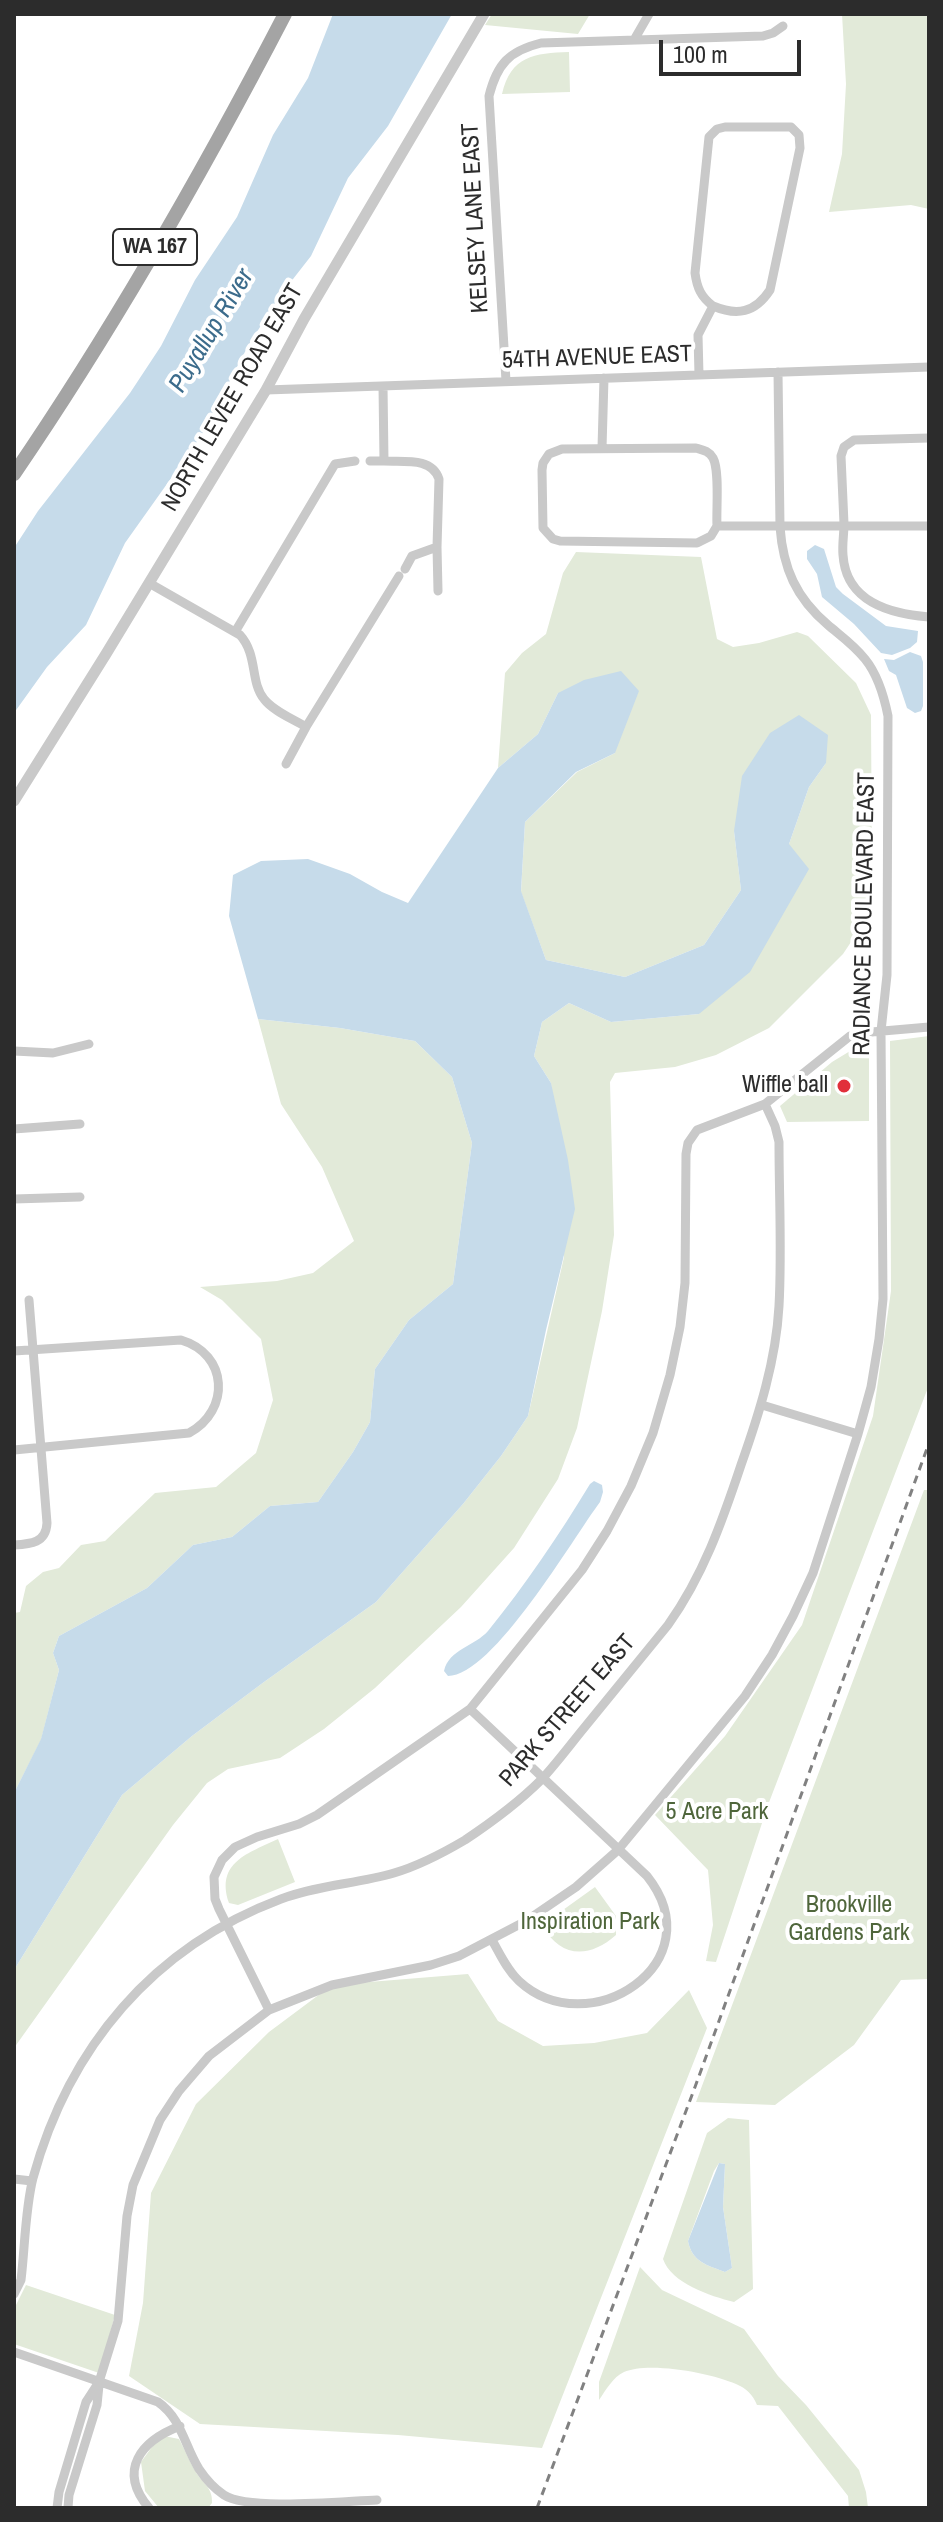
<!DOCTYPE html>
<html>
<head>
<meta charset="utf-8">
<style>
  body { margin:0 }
  #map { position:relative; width:943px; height:2522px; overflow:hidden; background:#fff; font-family:"Archivo Narrow",sans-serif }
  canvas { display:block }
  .frame { position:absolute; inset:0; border:16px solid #2c2c2c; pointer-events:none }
  .scale { position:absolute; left:659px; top:40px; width:142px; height:36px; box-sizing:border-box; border:4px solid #2c2c2c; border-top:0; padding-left:10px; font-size:24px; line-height:28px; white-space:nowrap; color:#2c2c2c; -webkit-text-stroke:6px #fff; paint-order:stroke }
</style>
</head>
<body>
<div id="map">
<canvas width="943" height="2522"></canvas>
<div class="frame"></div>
<div class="scale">100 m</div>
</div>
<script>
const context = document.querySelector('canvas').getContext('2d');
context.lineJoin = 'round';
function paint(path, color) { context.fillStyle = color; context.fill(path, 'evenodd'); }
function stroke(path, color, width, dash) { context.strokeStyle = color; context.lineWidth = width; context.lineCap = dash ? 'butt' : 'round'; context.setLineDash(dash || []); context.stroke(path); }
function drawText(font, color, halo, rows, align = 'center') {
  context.font = font + ' "Archivo Narrow",sans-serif'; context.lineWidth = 8; context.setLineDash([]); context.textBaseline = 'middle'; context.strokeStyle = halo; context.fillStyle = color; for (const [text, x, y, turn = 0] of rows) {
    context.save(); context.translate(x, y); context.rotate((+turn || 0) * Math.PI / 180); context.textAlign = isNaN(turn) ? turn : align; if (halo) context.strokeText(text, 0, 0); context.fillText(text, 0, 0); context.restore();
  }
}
paint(new Path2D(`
  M492,14H590L578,34L485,25Z
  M842,14H929V209L911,205L829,212L842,154L846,84Z
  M569,52L570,92L502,94C511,56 534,53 569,52Z
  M576,552L701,557L717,639L733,647L759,643L797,632L808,636L856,683L871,715L872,883L867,918L843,954L769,1028L716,1055L675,1067L615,1073L610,1082L614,1235L602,1311L577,1428L558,1479L514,1548L461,1607L375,1688L324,1729L280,1758L228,1769L207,1783L173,1825L14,2048V1970L122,1795L192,1736L264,1682L376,1602L463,1504L501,1456L528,1416L564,1257L551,1083L534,1056L542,1022L569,1003L611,1022L699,1014L789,844L809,787L826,763L734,831L741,890L704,945L625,977L546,960L521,892L525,822L577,772L615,753L558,693L538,734L498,768L505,673L522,653L546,634L563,573Z
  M258,1019L340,1028L415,1041L452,1077L472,1143L453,1284L409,1320L375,1369L370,1422L353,1452L318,1502L270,1506L232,1537L193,1545L147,1588L59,1636L53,1653L59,1670L41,1740L14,1793V1613L20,1612L26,1586L43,1572L59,1568L81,1545L105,1541L155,1493L216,1487L256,1453L273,1400L261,1339L222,1300L200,1287L277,1281L313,1273L354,1241L322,1167L281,1104Z
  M929,1036V1385L768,1805L716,1962L706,1961L713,1925L708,1870L655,1815L725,1736L802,1625L873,1416L891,1291L890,1041Z
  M860,1045L869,1051V1121L787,1122L780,1106L832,1062Z
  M924,1490H929V1979L901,1980L854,2045L775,2105L696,2102Z
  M278,1839L295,1882L238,1905L229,1903C215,1862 249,1853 278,1839Z
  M595,1887L616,1916V1935C589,1959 560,1958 542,1925Z
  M468,1974L498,2021L543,2046L594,2043L647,2033L689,1990L707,2028L542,2448L398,2435L200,2424L129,2376L143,2303L151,2193L196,2104L269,2032L332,1985Z
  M728,2118L749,2120L753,2289L734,2302C710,2296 671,2283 663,2259L707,2133ZM719,2163L725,2164L723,2207L732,2268L725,2272C707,2265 692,2262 688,2241L714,2171Z
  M640,2267L662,2290L744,2329L778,2376L806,2405L859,2470L866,2492L868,2508H849L848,2496L778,2406L757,2405C753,2395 746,2388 736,2384C712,2373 648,2361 624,2372C613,2377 606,2390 599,2400V2382Z
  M26,2285L115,2315L99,2373L14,2344V2309Z
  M164,2436L179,2439C185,2450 190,2463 197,2474C204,2484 213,2489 212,2503L208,2508H159L145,2491L141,2462L152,2447Z`), '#e2ead9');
paint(new Path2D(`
  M333,14H452L388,126L348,178L311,256L279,297L248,346L201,436L125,543L86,625L47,667L14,713V548L38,511L130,393L161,346L195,280L237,217L273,135L308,78Z
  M815,545L824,549L836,587L843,594L886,626L918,631L917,642L910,648L892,655L881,653L854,624L822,597L817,574L807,559V551Z
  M910,652L921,656L923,662V706L921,711L915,713L907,708L896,675L889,671L884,659L894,660Z
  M621,671L639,691L615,753L576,772L525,822L521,891L546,960L625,977L704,945L741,890L734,831L742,776L770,733L799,715L828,735L826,763L809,787L789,844L809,869L750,972L699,1014L611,1022L569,1003L542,1022L534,1056L551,1083L568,1160L575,1209L546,1330L528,1416L501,1456L463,1504L376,1602L264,1682L192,1736L122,1795L14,1970V1793L41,1739L59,1670L53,1653L59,1636L147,1588L193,1545L232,1537L270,1506L318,1502L353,1452L370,1422L375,1369L409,1320L453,1284L472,1143L452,1077L415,1041L340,1028L258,1019L229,916L233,875L261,861L308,859L350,874L382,892L408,903L498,768L538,734L558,693L584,680Z
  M594,1481L602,1485L603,1492L600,1502C573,1538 493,1676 448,1676L444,1671C449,1649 475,1646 488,1631C526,1584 559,1535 590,1484Z
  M719,2163L725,2164L723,2207L732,2268L725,2272C707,2265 692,2262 688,2241Z`), '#c6dbea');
stroke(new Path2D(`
  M634,40L649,14
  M699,375L698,335L713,306C701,297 697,288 695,273L709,137L717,129L725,127H791L799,135L800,148L770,290C755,313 737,316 713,306
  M506,381L489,96C497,64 509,51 541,43L763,36L773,33L783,26
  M383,386L384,461C404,462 432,457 439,479L437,547L412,556L405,569
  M266,390L929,367
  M929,438L854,440L844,447L841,456C842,479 843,501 844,524C844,534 842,545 843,555C846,602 890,614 929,617
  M602,448L604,378
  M370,461H384
  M717,526C716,510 720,471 713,458C709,451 703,450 696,448L562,449L549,454L543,463L542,470L543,528L553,539L560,541L697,543L711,536L717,526H929
  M437,547L438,591
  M149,583L240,635C258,655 250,682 264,699C273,711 293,719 306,727L399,576
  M235,632L335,464L355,461
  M286,764L306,727
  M14,1051L53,1053L89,1044
  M14,1129L80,1124
  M14,1199L80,1197
  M14,1351L181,1340C228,1354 231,1410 189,1433L14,1450
  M762,1405L858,1434
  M14,1545C31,1544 46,1543 47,1523L29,1300
  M470,1709L647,1876C716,1963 588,2045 519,1981C507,1970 500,1954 492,1940
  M269,2010L219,1909L215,1899L214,1877L222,1860L235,1847L257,1837L299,1824L317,1815L470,1709L582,1570L607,1531L631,1486L653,1433L670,1375L680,1327L685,1283L686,1154L688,1143L697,1130L765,1104L850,1036L860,1033L929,1027
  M14,2179L32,2181
  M14,2294L21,2280C25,2247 25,2210 33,2178C69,2047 153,1947 281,1899C318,1885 356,1884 394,1873C418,1866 443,1853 465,1840C492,1822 518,1803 541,1780C556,1764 570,1745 584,1728C612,1694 640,1659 668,1625C703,1576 722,1522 741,1465C759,1414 776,1361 779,1306C782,1252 779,1196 779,1142L775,1126L765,1104
  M14,2352L158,2402C182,2419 184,2445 199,2469C205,2478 215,2489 224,2495C248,2511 345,2501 377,2500
  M57,2508L59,2492L86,2402L99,2382L118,2321L127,2216L133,2185L160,2120L179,2091L209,2056L269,2010L332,1985L431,1965L459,1956L526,1921L576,1887L618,1850L745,1696L772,1655L793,1616L813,1573L858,1434L871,1387L879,1339L883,1299L881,1031L887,975L888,716C884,696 878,675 865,659C854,645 841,636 828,625C796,598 783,568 780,527L778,372
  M68,2508L69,2495L97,2405L99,2385
  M149,2508C117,2470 141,2441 180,2426`), '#c9c9c9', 9);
stroke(new Path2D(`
  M14,801L106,654L266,390L304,319L484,14`), '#c9c9c9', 11);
stroke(new Path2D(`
  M14,474C113,329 204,170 285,14`), '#a4a4a4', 14);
stroke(new Path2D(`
  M537,2508L695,2087L929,1443`), '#818181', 3, [8, 6]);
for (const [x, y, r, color] of [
  [844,1086,8,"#e1303b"]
]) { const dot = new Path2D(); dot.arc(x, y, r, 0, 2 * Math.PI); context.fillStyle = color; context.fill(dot); stroke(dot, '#fff', 3); }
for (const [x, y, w] of [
  [155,247,84]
]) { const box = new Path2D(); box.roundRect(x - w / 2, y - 18, w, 36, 6); context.fillStyle = '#fff'; context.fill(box); stroke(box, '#2c2c2c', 2); }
drawText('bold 22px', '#2c2c2c', null, [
  ["WA 167",155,247]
]);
drawText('24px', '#2c2c2c', '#fff', [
  ["KELSEY LANE EAST",476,218,-93],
  ["54TH AVENUE EAST",597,358,-2],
  ["NORTH LEVEE ROAD EAST",233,398,-60],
  ["RADIANCE BOULEVARD EAST",865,914,-89],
  ["PARK STREET EAST",568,1711,-49]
]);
drawText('24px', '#2c2c2c', '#fff', [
  ["Wiffle ball",828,1086]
], 'right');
drawText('24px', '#4f663b', '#fff', [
  ["5 Acre Park",717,1813],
  ["Brookville",849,1906],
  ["Gardens Park",849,1934],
  ["Inspiration Park",590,1923]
]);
drawText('italic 26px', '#3c6c8c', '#fff', [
  ["Puyallup River",212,331,-59]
]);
</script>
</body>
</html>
